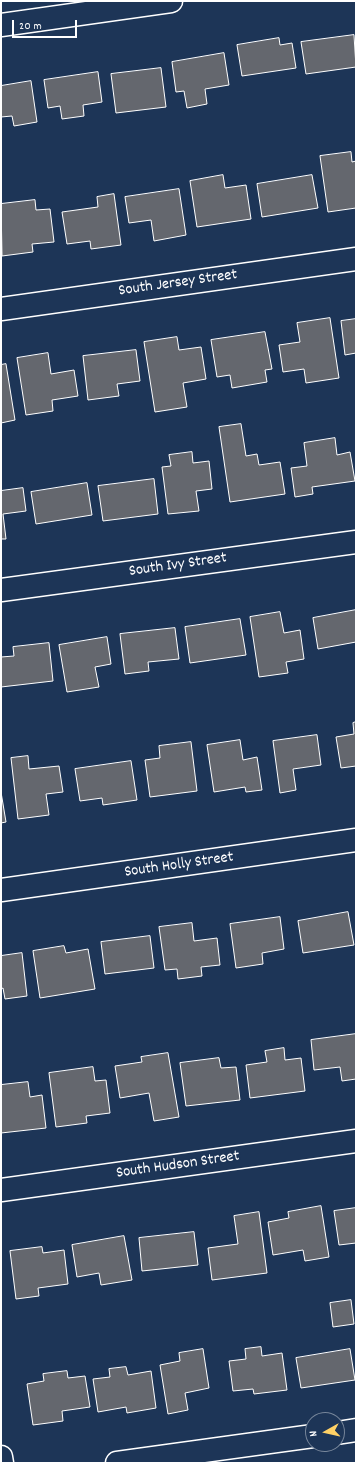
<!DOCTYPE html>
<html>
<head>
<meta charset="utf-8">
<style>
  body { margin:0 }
  #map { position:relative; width:357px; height:1464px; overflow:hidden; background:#1d3557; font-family:Dekko,sans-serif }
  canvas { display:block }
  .frame { position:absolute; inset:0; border:2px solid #fff; pointer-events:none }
  .north { position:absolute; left:305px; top:1412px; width:40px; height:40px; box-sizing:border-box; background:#1d3557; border:1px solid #77869a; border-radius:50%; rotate:262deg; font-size:11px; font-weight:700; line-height:16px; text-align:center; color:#fff }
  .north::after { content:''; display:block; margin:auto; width:14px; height:18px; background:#ffd166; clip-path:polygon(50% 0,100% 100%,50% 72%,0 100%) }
  .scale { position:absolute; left:12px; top:20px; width:65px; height:18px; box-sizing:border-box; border:2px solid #fff; border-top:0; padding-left:5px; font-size:12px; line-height:14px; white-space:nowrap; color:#fff; -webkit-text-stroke:3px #1d3557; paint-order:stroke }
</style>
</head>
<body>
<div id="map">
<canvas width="357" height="1464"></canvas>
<div class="frame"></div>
<div class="north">N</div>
<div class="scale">20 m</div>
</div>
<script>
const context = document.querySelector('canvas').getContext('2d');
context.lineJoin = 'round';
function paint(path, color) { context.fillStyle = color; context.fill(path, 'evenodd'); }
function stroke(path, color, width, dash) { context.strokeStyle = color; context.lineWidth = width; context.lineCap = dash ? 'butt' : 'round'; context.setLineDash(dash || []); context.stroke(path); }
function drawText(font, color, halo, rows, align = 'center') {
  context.font = font + ' Dekko,sans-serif'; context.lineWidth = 3; context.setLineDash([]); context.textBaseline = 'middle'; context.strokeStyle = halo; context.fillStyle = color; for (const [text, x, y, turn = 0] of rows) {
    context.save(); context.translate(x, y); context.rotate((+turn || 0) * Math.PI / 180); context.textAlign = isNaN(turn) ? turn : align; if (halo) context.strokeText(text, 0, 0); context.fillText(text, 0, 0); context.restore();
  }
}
const building = new Path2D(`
  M354,35L356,67L306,74L301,42Z
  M279,38L280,45L292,43L296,68L242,76L237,45Z
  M224,53L229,85L205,89L207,104L187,108L184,91L176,92L172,62Z
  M161,68L166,107L116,113L111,74Z
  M98,72L102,102L83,105L84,116L62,119L60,106L48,108L44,80Z
  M31,81L37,122L14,126L12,116L1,117V86Z
  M351,152L352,162L356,161V208L328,212L320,156Z
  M223,175L225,188L246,185L251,219L197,227L190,181Z
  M312,175L318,208L262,217L257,184Z
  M179,189L186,235L154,241L151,220L129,223L125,197Z
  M114,194L121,245L91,249L90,241L67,244L62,212L98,207L97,197Z
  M35,200L36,210L50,209L54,242L32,244L33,252L2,256L1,204Z
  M330,318L339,378L306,383L304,369L283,372L279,345L300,342L297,323Z
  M356,319V353L345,355L341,321Z
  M265,332L272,369L265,370L267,382L232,388L230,375L217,377L211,340Z
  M177,337L179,350L201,347L206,379L183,383L187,407L155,412L144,342Z
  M136,350L140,381L117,384L119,396L88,400L83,356Z
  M48,353L51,374L74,370L78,396L52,400L53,411L26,415L17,358Z
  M6,364L15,420L1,423V365Z
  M241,424L246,456L257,454L259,465L280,462L285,494L230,502L219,427Z
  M335,438L337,455L350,452L355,481L312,487L313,494L295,497L291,468L307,466L304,443Z
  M192,452L193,463L209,461L212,489L196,491L199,511L168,514L162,467L171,466L169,455Z
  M154,479L158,514L103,521L98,486Z
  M87,483L92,515L36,524L31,492Z
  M23,488L26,511L3,514L6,539H1V491Z
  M356,610V642L318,649L313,618Z
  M280,612L284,633L300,630L304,659L286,662L288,673L259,677L250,617Z
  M240,619L246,655L190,663L185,627Z
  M175,628L179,659L148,662L149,671L125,674L120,634Z
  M107,637L111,664L95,667L99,687L67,692L59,645Z
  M49,643L53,681L1,687V657L14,656L13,647Z
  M356,722V766L341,768L336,737L354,734L353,723Z
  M317,735L321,765L293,769L296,790L280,793L273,741Z
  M240,740L243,760L257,757L262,790L246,792L245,787L214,792L207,745Z
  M191,742L197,791L150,797L145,760L160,758L159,746Z
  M28,756L29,769L59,766L63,792L46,794L49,815L18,819L11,758Z
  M131,761L137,800L103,805L102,798L80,801L75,769Z
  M1,792L6,822L1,823Z
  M348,912L354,945L303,953L298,921Z
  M280,917L284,949L262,953L263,964L236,968L230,924Z
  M192,923L194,941L217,938L220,965L201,967L202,976L178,979L177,969L165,970L159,927Z
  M150,936L154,968L105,974L101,942Z
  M64,946L66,953L88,949L95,989L40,998L33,951Z
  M22,953L27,996L5,999L3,988L1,989V956Z
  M356,1034V1079L342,1081L340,1067L314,1070L311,1040Z
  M284,1048L285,1060L301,1058L305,1091L250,1098L246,1065L267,1062L265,1051Z
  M168,1053L179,1117L154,1121L149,1093L120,1098L115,1066L142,1062L141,1057Z
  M219,1058L221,1068L236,1067L240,1100L186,1106L180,1063Z
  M93,1067L95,1081L106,1080L110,1113L86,1116L87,1123L56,1127L49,1073Z
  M28,1082L30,1097L42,1095L46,1128L1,1133V1085Z
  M321,1206L329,1257L305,1261L303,1250L273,1255L268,1222L289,1218L288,1212Z
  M356,1208V1243L339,1245L334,1211Z
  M259,1212L267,1273L212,1280L208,1248L238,1244L234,1216Z
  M194,1232L198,1265L142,1271L139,1238Z
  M124,1236L132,1280L101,1285L99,1273L77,1277L72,1245Z
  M42,1247L43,1253L64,1250L68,1284L38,1288L39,1296L16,1299L10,1251Z
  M351,1300L354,1324L333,1327L330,1303Z
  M261,1347L262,1356L282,1353L287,1390L254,1394L253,1389L233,1391L229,1361L246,1359L245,1349Z
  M203,1349L209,1388L185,1393L188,1410L168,1414L160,1365L180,1361L179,1353Z
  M350,1349L355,1380L301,1388L296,1358Z
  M126,1367L128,1375L151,1371L156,1408L127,1413L126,1407L98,1412L93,1379L110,1377L109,1369Z
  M67,1371L68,1378L85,1376L90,1407L62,1411L63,1421L33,1425L27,1384L44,1381L43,1374Z`);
paint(building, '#64676e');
stroke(building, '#fff', 1);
const street = new Path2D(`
  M1,25L171,1
  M1,309L356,259
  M1,590L356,542
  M1,1190L356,1141
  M337,1433L356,1430
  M1,1457L2,1463
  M117,1463L313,1436`);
const secondary = new Path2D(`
  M1,890L356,840`);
stroke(street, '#fff', 25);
stroke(secondary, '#fff', 25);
stroke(street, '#1d3557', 22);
stroke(secondary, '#1d3557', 22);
drawText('16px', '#fff', '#1d3557', [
  ["South Jersey Street",178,284,-8],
  ["South Ivy Street",178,566,-8],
  ["South Holly Street",179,866,-8],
  ["South Hudson Street",178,1166,-8]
]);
</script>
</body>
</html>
